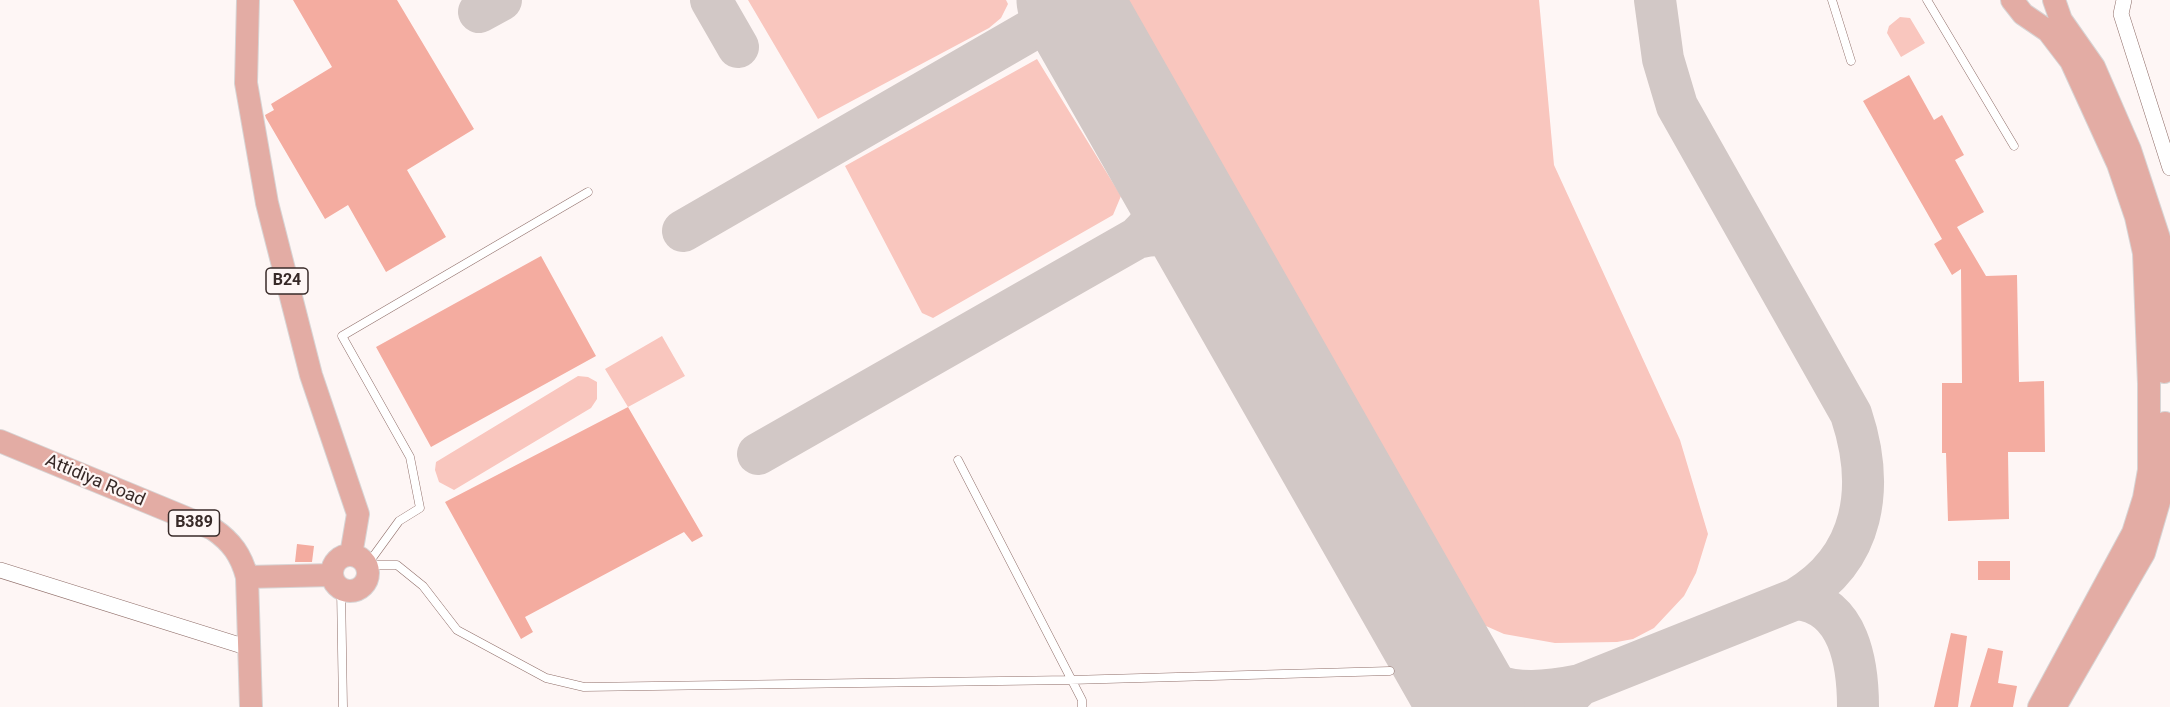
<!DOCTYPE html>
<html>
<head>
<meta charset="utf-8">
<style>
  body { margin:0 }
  canvas { display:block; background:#fef6f5 }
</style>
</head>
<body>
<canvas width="2170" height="707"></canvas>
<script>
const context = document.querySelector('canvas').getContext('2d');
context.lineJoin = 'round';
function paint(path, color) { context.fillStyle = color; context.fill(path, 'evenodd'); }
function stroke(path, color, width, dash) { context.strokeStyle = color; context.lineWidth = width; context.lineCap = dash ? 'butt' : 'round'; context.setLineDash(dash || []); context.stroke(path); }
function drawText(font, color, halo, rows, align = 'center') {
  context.font = font + ' Roboto,sans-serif'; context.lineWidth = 4.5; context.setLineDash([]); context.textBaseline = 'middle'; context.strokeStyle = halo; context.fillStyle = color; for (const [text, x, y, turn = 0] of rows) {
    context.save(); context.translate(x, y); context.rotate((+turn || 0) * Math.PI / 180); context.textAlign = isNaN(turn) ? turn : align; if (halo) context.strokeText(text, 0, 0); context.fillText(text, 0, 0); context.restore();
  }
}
paint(new Path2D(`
  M748,0H1006L1008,4L1001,18L989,28L818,119Z
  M1128,0H1539L1554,165L1680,440L1708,534L1696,573L1684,596L1654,628L1633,639L1617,642L1555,643L1504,634L1477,622Z
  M1900,17L1910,18L1925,43L1901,57L1887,33L1889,26Z
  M1037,59L1121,196L1113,215L933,318L922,313L845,166Z
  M662,336L685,376L628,407L605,369Z
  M578,376L588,377L597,382V399L591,408L454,490L439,482L435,470L436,462Z`), '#f9c6be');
stroke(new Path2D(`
  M711,0L738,47
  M479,12L501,0
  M683,231L1073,6
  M1137,238C1175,228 1197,243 1222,268
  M758,454L1137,238C1166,211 1166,190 1157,154
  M1796,599C1850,603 1858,666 1858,707
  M1430,632C1479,688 1505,700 1580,685
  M1558,707L1580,685L1796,599C1866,558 1875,486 1851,414L1677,106L1663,59L1655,0`), '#d2c8c6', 42);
stroke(new Path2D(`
  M1069,0L1472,707`), '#d2c8c6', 105);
paint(new Path2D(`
  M293,0H397L474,129L407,170L446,237L386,272L348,205L325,219L266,118L265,115L274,110L271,104L332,67Z
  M1909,75L1934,120L1942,115L1964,155L1955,160L1984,212L1957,227L1986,276L2017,275L2019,382L2044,381L2045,452H2008L2009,519L1948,521L1946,453H1942V383H1962L1961,269L1952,275L1934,244L1942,239L1863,101Z
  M541,256L596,356L431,447L376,347Z
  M628,407L703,536L692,542L684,532L525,617L533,632L521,639L445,502Z
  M297,544L314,546L312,562H295Z
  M1978,561H2010V580H1978Z
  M1951,633L1967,636L1958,707H1934Z
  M1988,648L2003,651L1998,683L2017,686L2013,707H1970Z`), '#f4aca0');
const service = new Path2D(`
  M1832,0L1851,61
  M1927,0L2014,146
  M588,192L342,336L410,457L420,508L399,521L367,565H397L423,586L457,630L546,678L584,687L1070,680L1390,671
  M958,460L1082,700V707
  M341,589L343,707`);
const minor = new Path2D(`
  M2124,0L2121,14L2170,168
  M0,570L249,648`);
const primary = new Path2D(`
  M248,0L246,83L267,203L311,375L358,514L351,555
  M2012,0L2023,14L2048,31L2071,61L2118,164L2136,217L2144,253L2149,384V470L2144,498L2133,533L2039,707
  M2054,0L2061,20L2094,67L2130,150L2162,247L2164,372
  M0,441L213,529C232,542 241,555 247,577L251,707
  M332 573a18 18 0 1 1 36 0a18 18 0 1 1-36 0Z
  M247,577L332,575
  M2055,707L2144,553L2165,481V423`);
stroke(service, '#906f6a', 9);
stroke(minor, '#906f6a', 16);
stroke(primary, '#d7d4d4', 24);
stroke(service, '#fff', 8);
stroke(minor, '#fff', 15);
stroke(primary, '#e3aca4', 22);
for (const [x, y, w] of [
  [287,281,42],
  [194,523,51]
]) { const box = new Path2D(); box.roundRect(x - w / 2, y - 13, w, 26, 4.5); context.fillStyle = '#fef6f5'; context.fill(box); stroke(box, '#382a28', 1.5); }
drawText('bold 16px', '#382a28', null, [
  ["B24",287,281],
  ["B389",194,523]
]);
drawText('18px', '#382a28', '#fef6f5', [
  ["Attidiya Road",95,481,23]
]);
</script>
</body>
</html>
